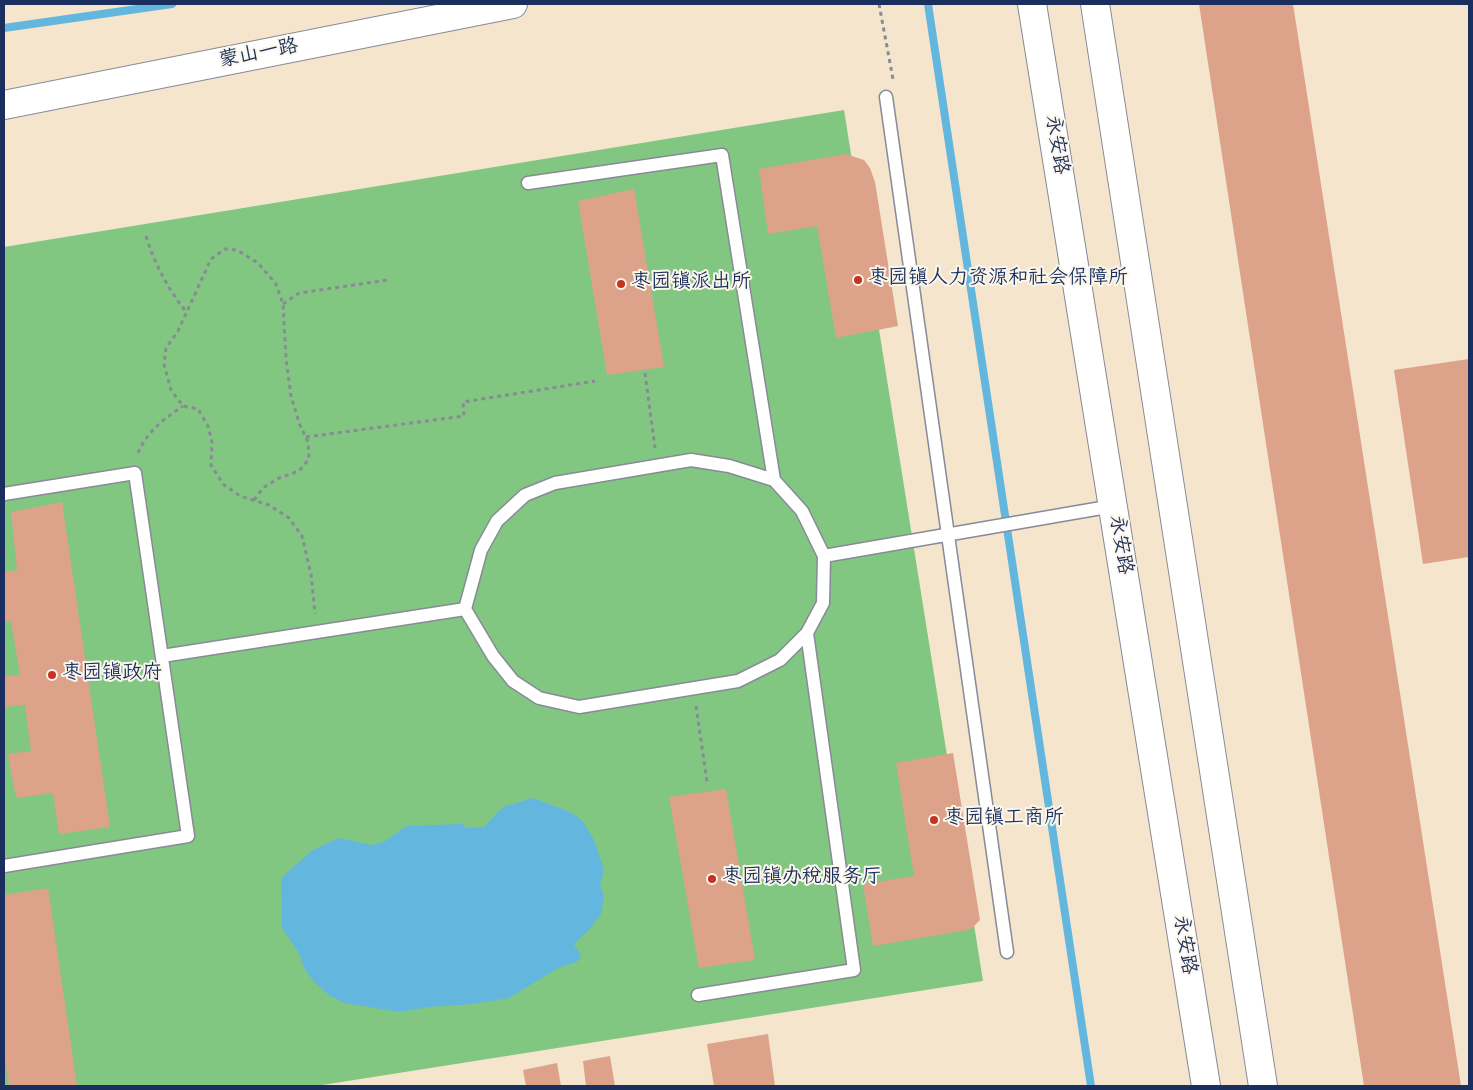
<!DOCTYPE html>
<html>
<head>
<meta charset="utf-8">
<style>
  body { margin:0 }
  #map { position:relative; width:1473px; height:1090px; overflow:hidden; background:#f5e5cd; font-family:"Indie Flower",sans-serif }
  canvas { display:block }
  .frame { position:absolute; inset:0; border:5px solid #1b2f5e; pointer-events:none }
</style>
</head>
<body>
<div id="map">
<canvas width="1473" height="1090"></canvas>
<div class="frame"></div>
</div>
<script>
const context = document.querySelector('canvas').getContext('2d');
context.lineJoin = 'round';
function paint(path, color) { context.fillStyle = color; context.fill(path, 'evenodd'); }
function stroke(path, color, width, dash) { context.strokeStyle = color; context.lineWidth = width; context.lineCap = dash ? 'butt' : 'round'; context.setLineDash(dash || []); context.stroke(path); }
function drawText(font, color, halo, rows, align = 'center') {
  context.font = font + ' "Indie Flower","LXGW WenKai TC",sans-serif'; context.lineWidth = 4; context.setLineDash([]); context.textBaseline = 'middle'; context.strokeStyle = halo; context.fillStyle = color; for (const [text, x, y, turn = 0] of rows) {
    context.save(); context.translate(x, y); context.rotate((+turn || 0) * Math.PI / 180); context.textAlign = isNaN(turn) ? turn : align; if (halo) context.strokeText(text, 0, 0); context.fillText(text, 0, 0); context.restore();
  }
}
paint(new Path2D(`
  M844,110L983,981L316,1086H4V247Z`), '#82c781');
paint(new Path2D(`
  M533,798L570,812L582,820L594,840L604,870L600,885L604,897L601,914L587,932L574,944L581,955L577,962L560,967L509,998L473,1004L430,1007L399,1012L344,1003L330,996L315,983L304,968L299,953L282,928L281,885L282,877L313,850L339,838L371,845L384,842L406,826L463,824L466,828L484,827L503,807Z`), '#63b7df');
stroke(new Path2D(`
  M928,4L1091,1086
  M4,28L172,4`), '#63b7df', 8);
paint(new Path2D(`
  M1199,4H1293L1461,1086H1364Z
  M846,154L864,160L870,168L875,182L898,326L836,338L817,226L768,234L759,169Z
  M634,189L664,367L607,375L578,201Z
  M1469,359V557L1423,564L1394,370Z
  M62,502L110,827L59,834L53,793L16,798L8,754L31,751L25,705L4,707V676L20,675L11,621L4,622V572L17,570L11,512Z
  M953,753L980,920L971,929L962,931L873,946L863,884L914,876L896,763Z
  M726,789L755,960L699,968L669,797Z
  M48,888L77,1086H9L4,1052V895Z
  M768,1034L775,1086H714L707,1044Z
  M610,1056L615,1086H586L583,1061Z
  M557,1063L561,1086H526L523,1070Z`), '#dca28a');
const service = new Path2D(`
  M886,97L1007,952
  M528,183L722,155L774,480
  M4,494L135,473L188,836L4,866
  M824,556L823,603L807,633L780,660L738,681L579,707L539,698L513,681L493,656L465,609L481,550L497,521L525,495L555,483L691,460L729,466L774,480L802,511L824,556L1113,506
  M162,656L465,609
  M698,995L854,970L807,633`);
const secondary = new Path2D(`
  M4,105L513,4`);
const primary = new Path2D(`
  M1032,4L1206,1086
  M1095,4L1263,1086`);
stroke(service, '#888a96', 15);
stroke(secondary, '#888a96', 30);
stroke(primary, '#888a96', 30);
stroke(new Path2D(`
  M879,4L893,79
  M146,236C155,265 168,289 187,313
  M283,304L299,293L388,280
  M645,373L655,448
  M306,437L464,416L463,402L595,381
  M138,453C148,430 164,419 183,406
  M254,500L263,488L279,478L299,471L309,459L308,442L299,423L291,396L286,359L283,304L276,284L258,263L237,250L225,249L211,259L178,331L166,348L164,364L171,390L183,406L198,409L208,426L212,442L211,465L223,484L240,496L269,505L289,518L302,536L311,574L315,614
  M696,706L707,782`), '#888a96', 3, [4, 4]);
stroke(service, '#fff', 12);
stroke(secondary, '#fff', 28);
stroke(primary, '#fff', 28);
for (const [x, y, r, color] of [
  [858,280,5,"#c8321e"],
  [621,284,5,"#c8321e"],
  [52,675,5,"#c8321e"],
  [934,820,5,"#c8321e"],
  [712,879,5,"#c8321e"]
]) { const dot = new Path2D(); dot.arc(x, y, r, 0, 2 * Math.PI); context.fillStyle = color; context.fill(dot); stroke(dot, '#fbf7ec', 2); }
drawText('20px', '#1b2f5e', '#fbf7ec', [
  ["蒙山一路",259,55,-11],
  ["永安路",1055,145,81],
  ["永安路",1119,545,81],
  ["永安路",1183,945,81]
]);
drawText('20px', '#1b2f5e', '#fbf7ec', [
  ["枣园镇人力资源和社会保障所",868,280],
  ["枣园镇派出所",631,284],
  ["枣园镇政府",62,675],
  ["枣园镇工商所",944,820],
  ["枣园镇办税服务厅",722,879]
], 'left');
</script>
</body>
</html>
